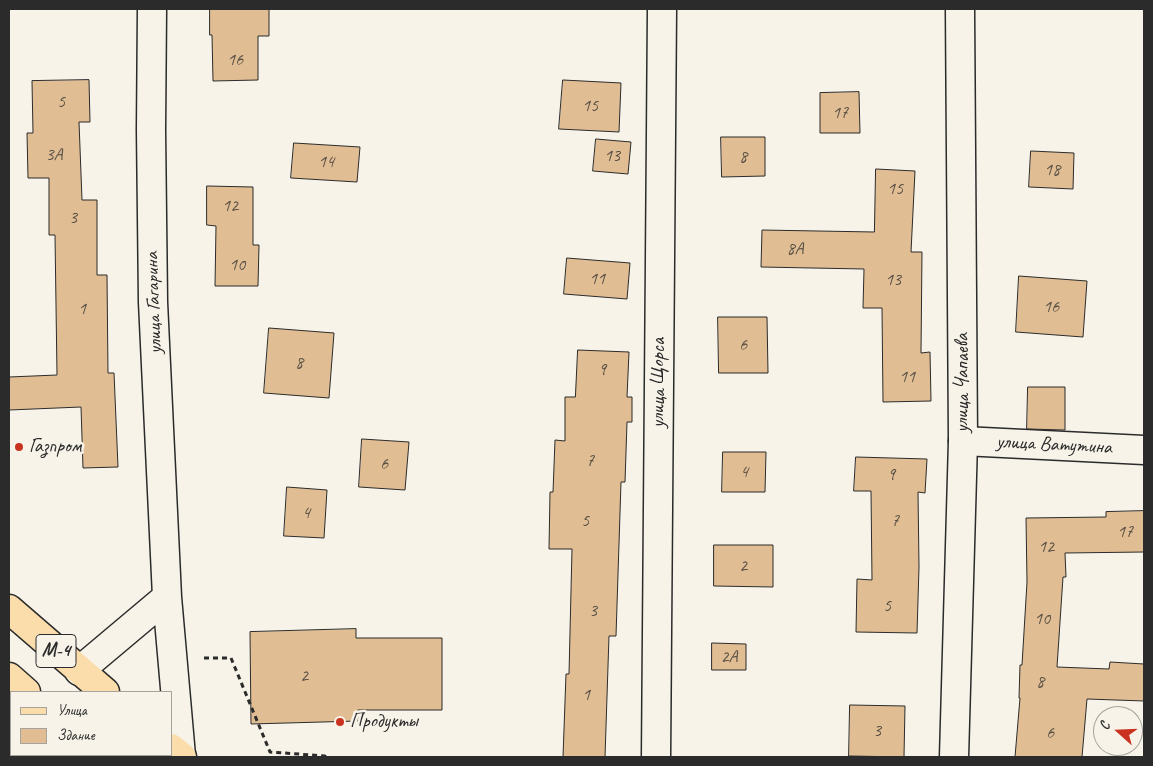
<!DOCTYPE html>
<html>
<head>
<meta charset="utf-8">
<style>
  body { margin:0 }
  #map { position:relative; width:1153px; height:766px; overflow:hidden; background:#f7f3e8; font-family:Caveat,sans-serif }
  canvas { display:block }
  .frame { position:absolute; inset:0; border:10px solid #2b2b2b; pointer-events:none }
  .legend { position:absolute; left:10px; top:691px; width:162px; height:65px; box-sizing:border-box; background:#f7f3e8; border:1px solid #a5a39c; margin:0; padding:6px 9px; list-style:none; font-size:15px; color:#2b2b2b }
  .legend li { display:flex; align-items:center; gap:10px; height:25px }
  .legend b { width:25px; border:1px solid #a5a39c }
  .north { position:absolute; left:1093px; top:706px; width:50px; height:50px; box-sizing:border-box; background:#f7f3e8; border:1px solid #a5a39c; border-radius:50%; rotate:290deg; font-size:14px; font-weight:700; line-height:20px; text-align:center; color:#2b2b2b }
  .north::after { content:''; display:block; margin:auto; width:18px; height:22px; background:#c8321e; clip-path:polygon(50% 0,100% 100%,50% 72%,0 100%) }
</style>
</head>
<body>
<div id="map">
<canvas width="1153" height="766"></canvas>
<div class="frame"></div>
<ul class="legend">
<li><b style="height:6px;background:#faddab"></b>Улица</li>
<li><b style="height:14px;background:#e1bd93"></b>Здание</li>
</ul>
<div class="north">С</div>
</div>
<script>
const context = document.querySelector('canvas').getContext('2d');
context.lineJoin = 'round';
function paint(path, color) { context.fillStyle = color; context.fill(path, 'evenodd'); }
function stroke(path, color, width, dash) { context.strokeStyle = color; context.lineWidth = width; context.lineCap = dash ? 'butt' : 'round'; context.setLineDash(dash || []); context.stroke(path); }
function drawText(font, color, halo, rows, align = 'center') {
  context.font = font + ' Caveat,sans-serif'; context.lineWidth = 5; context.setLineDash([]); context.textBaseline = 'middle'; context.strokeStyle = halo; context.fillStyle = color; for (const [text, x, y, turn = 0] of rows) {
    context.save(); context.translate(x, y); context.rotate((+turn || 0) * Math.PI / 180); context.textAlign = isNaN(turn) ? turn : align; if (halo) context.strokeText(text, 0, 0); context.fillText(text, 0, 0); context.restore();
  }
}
const building = new Path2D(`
  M210,9H269V36H258V80L213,81L212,35H210Z
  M89,80L90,122H79L82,200H97V275H107L108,373H114L118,467L83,468L81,407L9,410V377L57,375L55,235H49V178H28L27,133H33L32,81Z
  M563,80L621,83L619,132L559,129Z
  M859,92L860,133H820V93Z
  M721,137H765V176L722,177Z
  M596,139L631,142L628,174L593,171Z
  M294,143L360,147L357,182L291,178Z
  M1031,151L1074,153L1073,189L1029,187Z
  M876,169L915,171L911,252H922L921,353L930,352L931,401L883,402L882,308H863L864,269L761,267L762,230L874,232Z
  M207,186L253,187V245H259L258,286H215L216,226L207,225Z
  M567,258L630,263L627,299L564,294Z
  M1019,276L1087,281L1083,337L1016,332Z
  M718,317H767L768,373H719Z
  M269,328L334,333L329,398L264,393Z
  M578,350L629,352L627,397H632V422H627L625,482H621L616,636H609L605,757H563L566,674H569L572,549H549L550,492H553L555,440L565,441V397H575Z
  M1028,387H1065V430L1027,429Z
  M362,439L409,442L405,490L359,487Z
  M723,452H766L765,492H722Z
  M856,457L927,459L925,493L918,492L919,567L917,633L856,632L857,579L872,580L871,491H854Z
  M287,487L327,490L324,538L284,536Z
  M1144,511V552L1065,553L1066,577H1063L1057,667L1109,669L1110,662L1144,664V701L1087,699L1082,757H1015L1020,698H1019L1020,665H1022L1027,582L1026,518L1106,517V512Z
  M714,545H773V587L714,586Z
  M356,629V638H442V710H358V721L251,724L250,632Z
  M712,643L746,644V670H712Z
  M850,705L905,706L904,757L849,756Z`);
paint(building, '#e1bd93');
stroke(building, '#2b2b2b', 1);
const minor = new Path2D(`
  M963,441L1144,450
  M656,757L662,9`);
const tertiary = new Path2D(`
  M152,9L151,130L153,302L167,597L181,756
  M79,671L167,597`);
const secondary = new Path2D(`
  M954,757L963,441L960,9`);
const primary = new Path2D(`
  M9,609L105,692
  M9,677L26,692
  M171,748L182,757
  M100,755L103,757`);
stroke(minor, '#2b2b2b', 31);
stroke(tertiary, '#2b2b2b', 31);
stroke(secondary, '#2b2b2b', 31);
stroke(primary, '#2b2b2b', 31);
stroke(new Path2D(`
  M204,658H231L270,752L325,756L327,757`), '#2b2b2b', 3, [5, 4]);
stroke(minor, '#f7f3e8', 28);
stroke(tertiary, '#f7f3e8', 28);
stroke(secondary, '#f7f3e8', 28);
stroke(primary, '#faddab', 28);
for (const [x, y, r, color] of [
  [19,447,5,"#c8321e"],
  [340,722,5,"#c8321e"]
]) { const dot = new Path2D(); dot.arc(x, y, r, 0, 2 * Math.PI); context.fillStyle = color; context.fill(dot); stroke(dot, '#f7f3e8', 2); }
drawText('18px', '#585045', null, [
  ["16",235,60],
  ["5",61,102],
  ["15",590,106],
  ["17",840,113],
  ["3А",54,155],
  ["13",612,156],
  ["8",743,157],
  ["14",326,162],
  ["18",1052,170],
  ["15",895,189],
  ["12",230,206],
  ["3",73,218],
  ["8А",795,249],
  ["10",237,265],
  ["11",597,279],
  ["13",893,280],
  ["16",1051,307],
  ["1",82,309],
  ["6",743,345],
  ["8",299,363],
  ["9",602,370],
  ["11",907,377],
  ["7",590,461],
  ["6",384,464],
  ["4",744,472],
  ["9",891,475],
  ["4",306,513],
  ["5",585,521],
  ["7",895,521],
  ["17",1125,532],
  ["12",1046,547],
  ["2",743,566],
  ["5",887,606],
  ["3",593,611],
  ["10",1042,619],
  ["2А",729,657],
  ["2",304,676],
  ["8",1040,682],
  ["1",586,695],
  ["3",877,731],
  ["6",1050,733]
]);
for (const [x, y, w] of [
  [56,651,40]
]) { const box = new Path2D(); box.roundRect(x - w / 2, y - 16.5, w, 33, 4); context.fillStyle = '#f7f3e8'; context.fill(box); stroke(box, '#2b2b2b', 1); }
drawText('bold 19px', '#2b2b2b', null, [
  ["М-4",56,651]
]);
drawText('20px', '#2b2b2b', '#f7f3e8', [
  ["улица Гагарина",154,303,-92],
  ["улица Щорса",659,383,-90],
  ["улица Чапаева",963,383,-90],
  ["улица Ватутина",1054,445,3]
]);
drawText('20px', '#2b2b2b', '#f7f3e8', [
  ["Газпром",29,447],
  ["Продукты",350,722]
], 'left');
</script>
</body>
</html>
